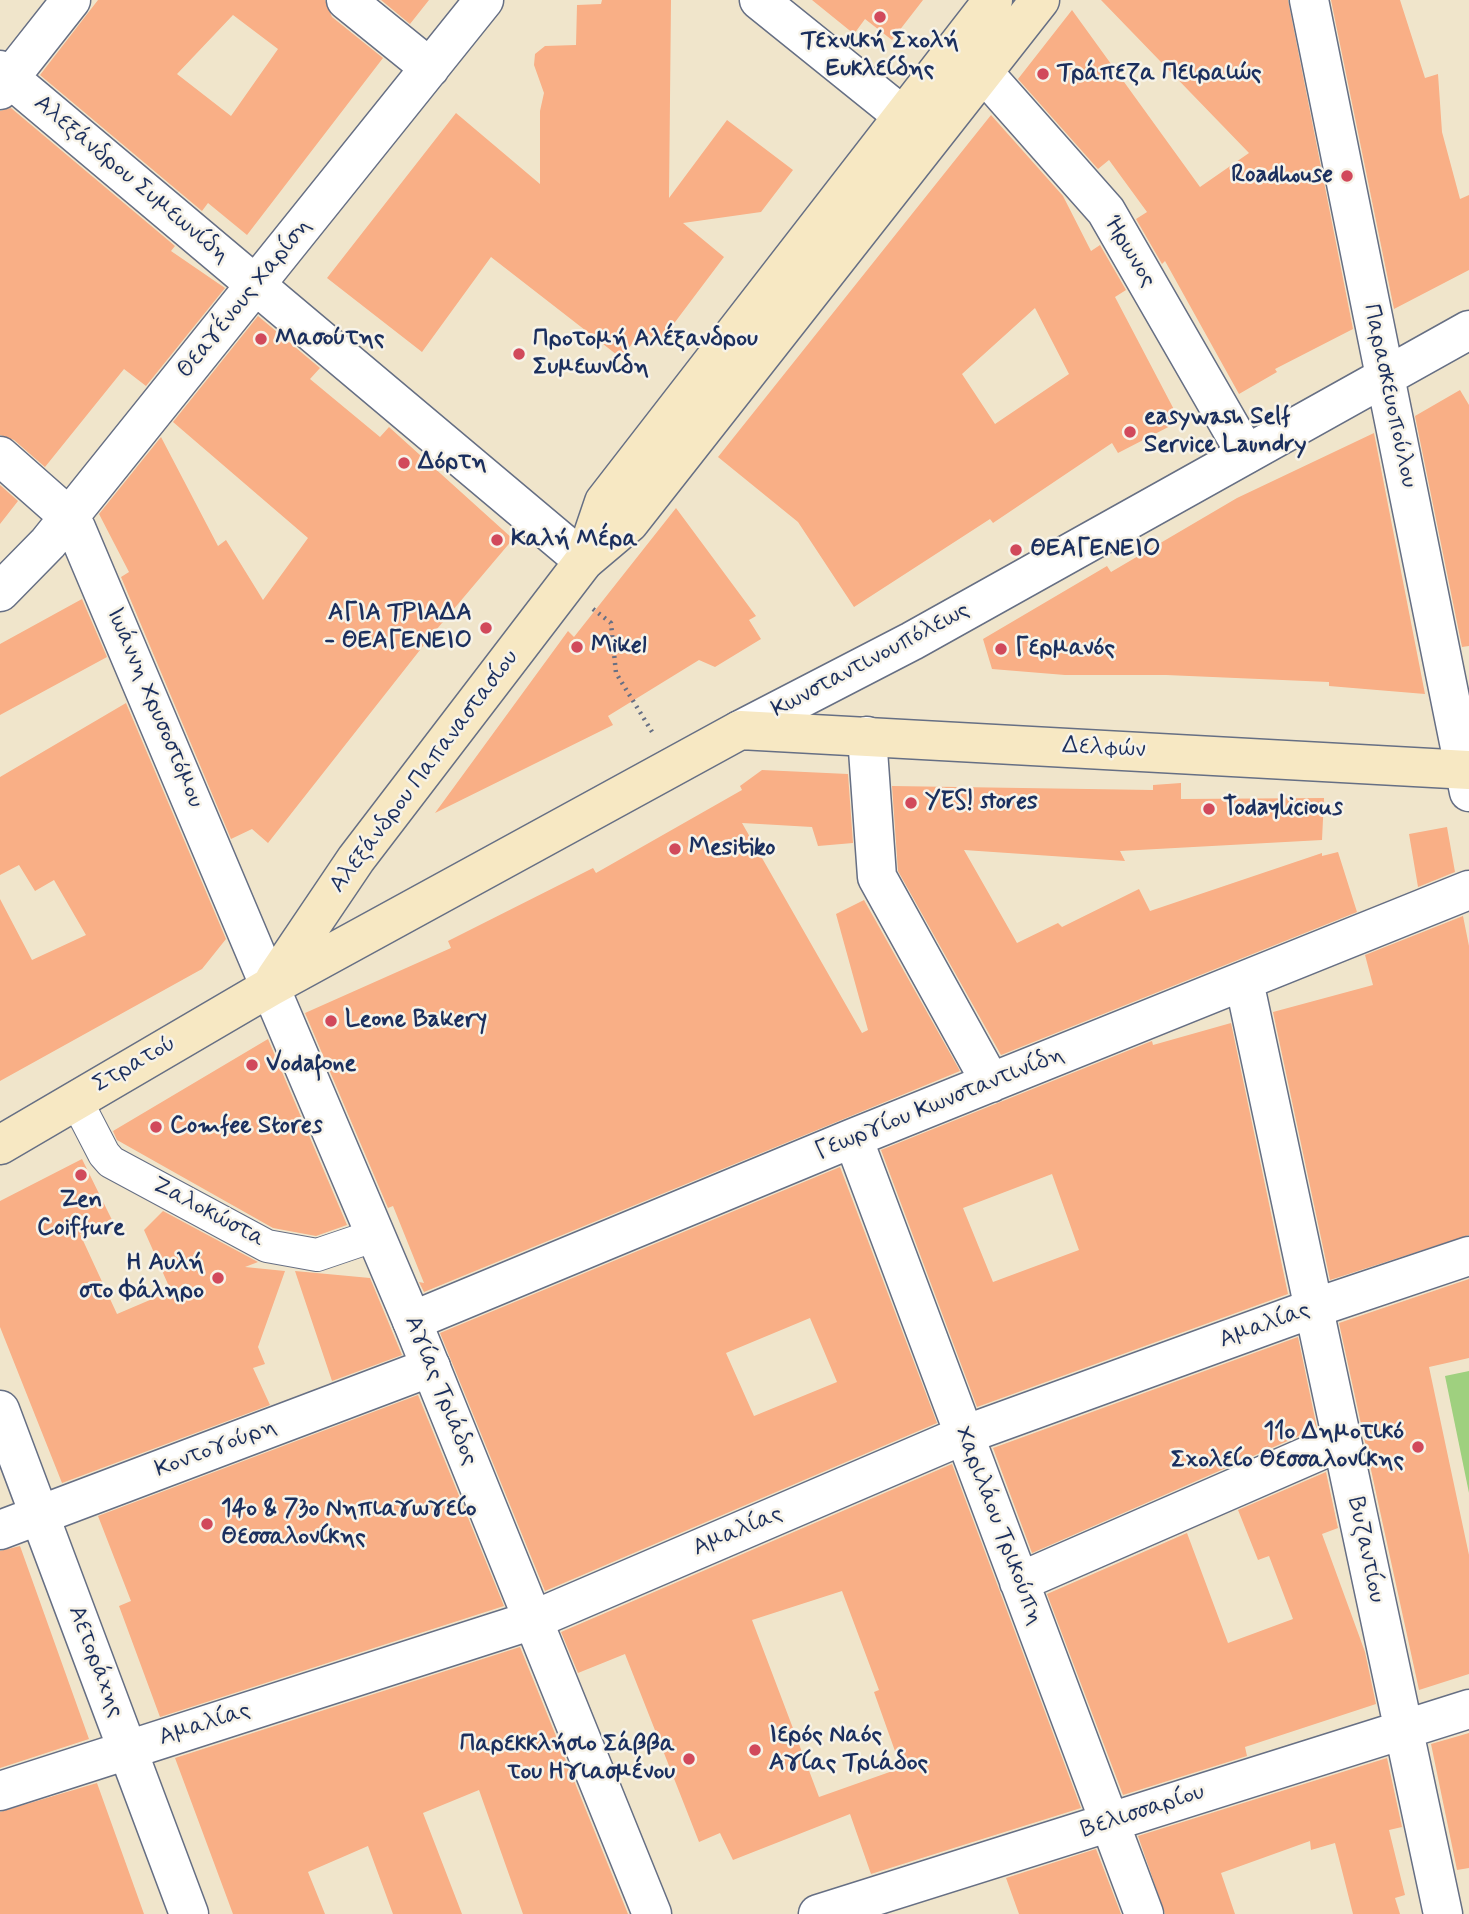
<!DOCTYPE html>
<html>
<head>
<meta charset="utf-8">
<style>
  body { margin:0 }
  canvas { display:block; background:#f0e5cb }
</style>
</head>
<body>
<canvas width="1469" height="1914"></canvas>
<script>
const context = document.querySelector('canvas').getContext('2d');
context.lineJoin = 'round';
function paint(path, color) { context.fillStyle = color; context.fill(path, 'evenodd'); }
function stroke(path, color, width, dash) { context.strokeStyle = color; context.lineWidth = width; context.lineCap = dash ? 'butt' : 'round'; context.setLineDash(dash || []); context.stroke(path); }
function drawText(font, color, halo, rows, align = 'center') {
  context.font = font + ' Mynerve,sans-serif'; context.lineWidth = 5; context.setLineDash([]); context.textBaseline = 'middle'; context.strokeStyle = halo; context.fillStyle = color; for (const [text, x, y, turn = 0] of rows) {
    context.save(); context.translate(x, y); context.rotate((+turn || 0) * Math.PI / 180); context.textAlign = isNaN(turn) ? turn : align; if (halo) context.strokeText(text, 0, 0); context.fillText(text, 0, 0); context.restore();
  }
}
paint(new Path2D(`
  M1469,1371V1493L1445,1376Z`), '#9fd07f');
paint(new Path2D(`
  M98,0H325L332,17L383,58L247,235L208,203L202,211L40,75ZM233,15L278,49L231,116L177,74Z
  M381,0H429L410,24Z
  M602,0H671L669,198L727,120L793,170L761,212L683,223L724,257L660,342L642,331L621,358L491,257L422,352L327,278L456,113L540,184V111L544,93L534,65L535,54L545,46L576,45L577,5L601,4Z
  M812,0H923L892,40L865,19L854,34Z
  M1101,0H1288L1353,329L1275,369L1277,372L1239,394L1165,261L1162,264L1136,219L1147,212L1109,160L1098,169L1018,79L1072,10L1200,187L1249,153Z
  M1331,0H1400L1425,78L1438,74L1442,132L1460,199L1469,195V270L1394,309Z
  M11,108L175,246L171,251L225,288L146,386L124,369L45,467L14,440L0,435V111Z
  M991,115L1063,196L1091,251L1100,245L1126,290L1115,297L1180,421L1118,453L1112,443L993,523L990,519L854,607L798,522L718,457ZM1035,308L1069,374L995,424L962,374Z
  M258,316L320,368L310,379L380,437L389,427L513,539L431,636L268,843L252,829L231,839L121,577L129,572L99,514L161,437L218,546L226,540L263,600L308,538L173,422Z
  M1460,390L1469,405V646L1462,647L1415,416Z
  M1374,433L1425,694L1329,686V682L1166,675H1065L992,669L983,639L1107,566L1111,572L1237,498Z
  M0,485L18,501L0,524Z
  M676,508L756,616L749,620L761,639L715,667L699,660L608,716L613,725L435,813L568,631L574,637Z
  M82,599L107,657L0,715V644Z
  M126,703L226,939L202,969L0,1081V899L32,960L86,935L54,880L35,891L19,865L0,875V777Z
  M762,770L848,774L853,843L818,846L812,827L742,823L862,1033L868,1030L836,914L864,900L960,1071L424,1292L419,1282L424,1283L393,1206L388,1208L305,1013L451,948L448,941L593,868L596,873L742,790L740,786Z
  M1181,783V799L1324,798L1322,840L1120,851L1125,861L964,850L1017,943L1058,923L1062,927L1139,889L1150,911L1322,853V856L1338,852L1357,912L1001,1055L898,871L892,786L1153,790V785Z
  M1447,827L1455,872L1418,887L1409,834Z
  M1463,916L1469,946V1235L1330,1280L1273,1012L1373,985L1365,955Z
  M1231,1023L1288,1294L977,1407L881,1150L1152,1041L1153,1045ZM1052,1174L1079,1250L993,1282L963,1208Z
  M268,1039L347,1225L316,1236L273,1228L117,1140L113,1131Z
  M82,1159L112,1220L80,1234L117,1314L171,1291L144,1230L163,1211L258,1262L245,1267L285,1271L258,1347L265,1364L253,1368L270,1405L62,1483L0,1327V1201Z
  M840,1167L937,1423L545,1591L440,1333ZM810,1318L837,1382L754,1416L726,1353Z
  M295,1271L370,1278L402,1355L332,1381Z
  M1469,1279V1358L1429,1367L1469,1555V1674L1419,1690L1339,1323Z
  M1298,1337L1317,1428L1032,1553L993,1448Z
  M418,1395L504,1606L160,1717L119,1606L131,1601L98,1516Z
  M952,1464L1081,1808L871,1874L850,1814L733,1860L720,1833L699,1842L625,1654L578,1673L561,1632ZM842,1591L879,1690L874,1692L901,1768L819,1797L752,1620Z
  M1326,1472L1338,1528L1322,1534L1365,1652L1376,1704L1245,1747L1247,1756L1123,1795L1047,1594L1187,1533L1228,1643L1293,1619L1269,1556L1258,1560L1238,1510Z
  M20,1546L89,1739L0,1768V1551Z
  M520,1647L628,1914H523L479,1790L423,1813L462,1914H393L368,1846L308,1872L325,1914H233L175,1758Z
  M1469,1733V1868L1457,1870L1431,1744Z
  M1387,1758L1402,1827L1389,1830L1405,1895L1395,1898L1400,1914H1353L1335,1843L1311,1850L1310,1841L1221,1873L1235,1914H1165L1138,1836Z
  M97,1783L144,1914H0V1812Z
  M1096,1849L1121,1914H1019L1006,1878Z`), '#f9af86');
const pedestrian = new Path2D(`
  M76,1100L104,1154L111,1162L267,1246L317,1255L376,1235`);
const minor = new Path2D(`
  M346,0L430,68
  M759,0L903,116
  M0,70L584,561
  M983,72L1106,211L1246,454
  M0,90L71,0
  M0,456L68,516L76,528L270,987
  M0,592L48,543L484,0
  M867,736L877,877L991,1083
  M1244,981L1443,1914
  M853,1138L1144,1914
  M412,1321L853,1138L1469,890
  M0,1410L189,1914
  M0,1530L431,1367
  M1019,1582L1342,1441
  M0,1791L533,1620L964,1435L1314,1308L1469,1256
  M818,1914L1469,1709`);
const tertiary = new Path2D(`
  M1309,0L1469,792
  M740,730L912,641L1469,330
  M270,987L412,1321L652,1914`);
const secondary = new Path2D(`
  M584,561L604,502L993,0
  M275,979L356,859L584,561L629,523L1040,0
  M0,1145L270,987L740,730L1469,770`);
stroke(pedestrian, '#666f84', 34);
stroke(minor, '#666f84', 41);
stroke(tertiary, '#666f84', 41);
stroke(secondary, '#666f84', 41);
stroke(new Path2D(`
  M593,609L611,623L616,673L654,735`), '#666f84', 4.5, [2, 5]);
stroke(pedestrian, '#fff', 32);
stroke(minor, '#fff', 38);
stroke(tertiary, '#fff', 38);
stroke(secondary, '#f7e8c3', 38);
for (const [x, y, r, color] of [
  [880,17,7,"#d1495b"],
  [1043,74,7,"#d1495b"],
  [1347,176,7,"#d1495b"],
  [261,339,7,"#d1495b"],
  [519,354,7,"#d1495b"],
  [1130,432,7,"#d1495b"],
  [404,463,7,"#d1495b"],
  [497,540,7,"#d1495b"],
  [1016,550,7,"#d1495b"],
  [486,628,7,"#d1495b"],
  [577,647,7,"#d1495b"],
  [1001,649,7,"#d1495b"],
  [911,803,7,"#d1495b"],
  [1209,809,7,"#d1495b"],
  [675,849,7,"#d1495b"],
  [331,1021,7,"#d1495b"],
  [252,1065,7,"#d1495b"],
  [156,1127,7,"#d1495b"],
  [81,1175,7,"#d1495b"],
  [218,1278,7,"#d1495b"],
  [1418,1447,7,"#d1495b"],
  [207,1524,7,"#d1495b"],
  [755,1750,7,"#d1495b"],
  [689,1759,7,"#d1495b"]
]) { const dot = new Path2D(); dot.arc(x, y, r, 0, 2 * Math.PI); context.fillStyle = color; context.fill(dot); stroke(dot, '#f7f3e8', 2.5); }
drawText('bold 24px', '#1b2f5e', '#f7f3e8', [
  ["Τεχνική Σχολή",880,42,"center"],
  ["Ευκλείδης",880,70,"center"],
  ["Τράπεζα Πειραιώς",1057,74],
  ["Roadhouse",1333,176,"right"],
  ["Μασούτης",275,339],
  ["Προτομή Αλέξανδρου",533,340],
  ["Συμεωνίδη",533,368],
  ["easywash Self",1144,418],
  ["Service Laundry",1144,446],
  ["Δόρτη",418,463],
  ["Καλή Μέρα",511,540],
  ["ΘΕΑΓΕΝΕΙΟ",1030,550],
  ["ΑΓΙΑ ΤΡΙΑΔΑ",472,614,"right"],
  ["- ΘΕΑΓΕΝΕΙΟ",472,642,"right"],
  ["Mikel",591,647],
  ["Γερμανός",1015,649],
  ["YES! stores",925,803],
  ["Todaylicious",1223,809],
  ["Mesitiko",689,849],
  ["Leone Bakery",345,1021],
  ["Vodafone",266,1065],
  ["Comfee Stores",170,1127],
  ["Zen",81,1201,"center"],
  ["Coiffure",81,1229,"center"],
  ["Η Αυλή",204,1264,"right"],
  ["στο Φάληρο",204,1292,"right"],
  ["11ο Δημοτικό",1404,1433,"right"],
  ["Σχολείο Θεσσαλονίκης",1404,1461,"right"],
  ["14ο & 73ο Νηπιαγωγείο",221,1510],
  ["Θεσσαλονίκης",221,1538],
  ["Ιερός Ναός",769,1736],
  ["Αγίας Τριάδος",769,1764],
  ["Παρεκκλήσιο Σάββα",675,1745,"right"],
  ["του Ηγιασμένου",675,1773,"right"]
], 'left');
drawText('24px', '#1b2f5e', '#f7f3e8', [
  ["Αλεξάνδρου Συμεωνίδη",131,180,40],
  ["Ήρωνος",1129,252,59],
  ["Θεαγένους Χαρίση",245,299,-51],
  ["Παρασκευοπούλου",1389,396,78],
  ["Κωνσταντινουπόλεως",871,661,-28],
  ["Ιωάννη Χρυσοστόμου",154,708,67],
  ["Δελφών",1104,749,3],
  ["Αλεξάνδρου Παπαναστασίου",425,772,-53],
  ["Στρατού",135,1065,-30],
  ["Γεωργίου Κωνσταντινίδη",940,1104,-22],
  ["Ζαλοκώστα",208,1213,28],
  ["Αμαλίας",1265,1326,-20],
  ["Αγίας Τριάδος",440,1391,68],
  ["Κοντογούρη",216,1449,-21],
  ["Χαριλάου Τρικούπη",998,1526,69],
  ["Αμαλίας",738,1532,-23],
  ["Βυζαντίου",1365,1550,78],
  ["Αετοράχης",95,1662,69],
  ["Αμαλίας",205,1725,-18],
  ["Βελισσαρίου",1143,1812,-18]
]);
</script>
</body>
</html>
